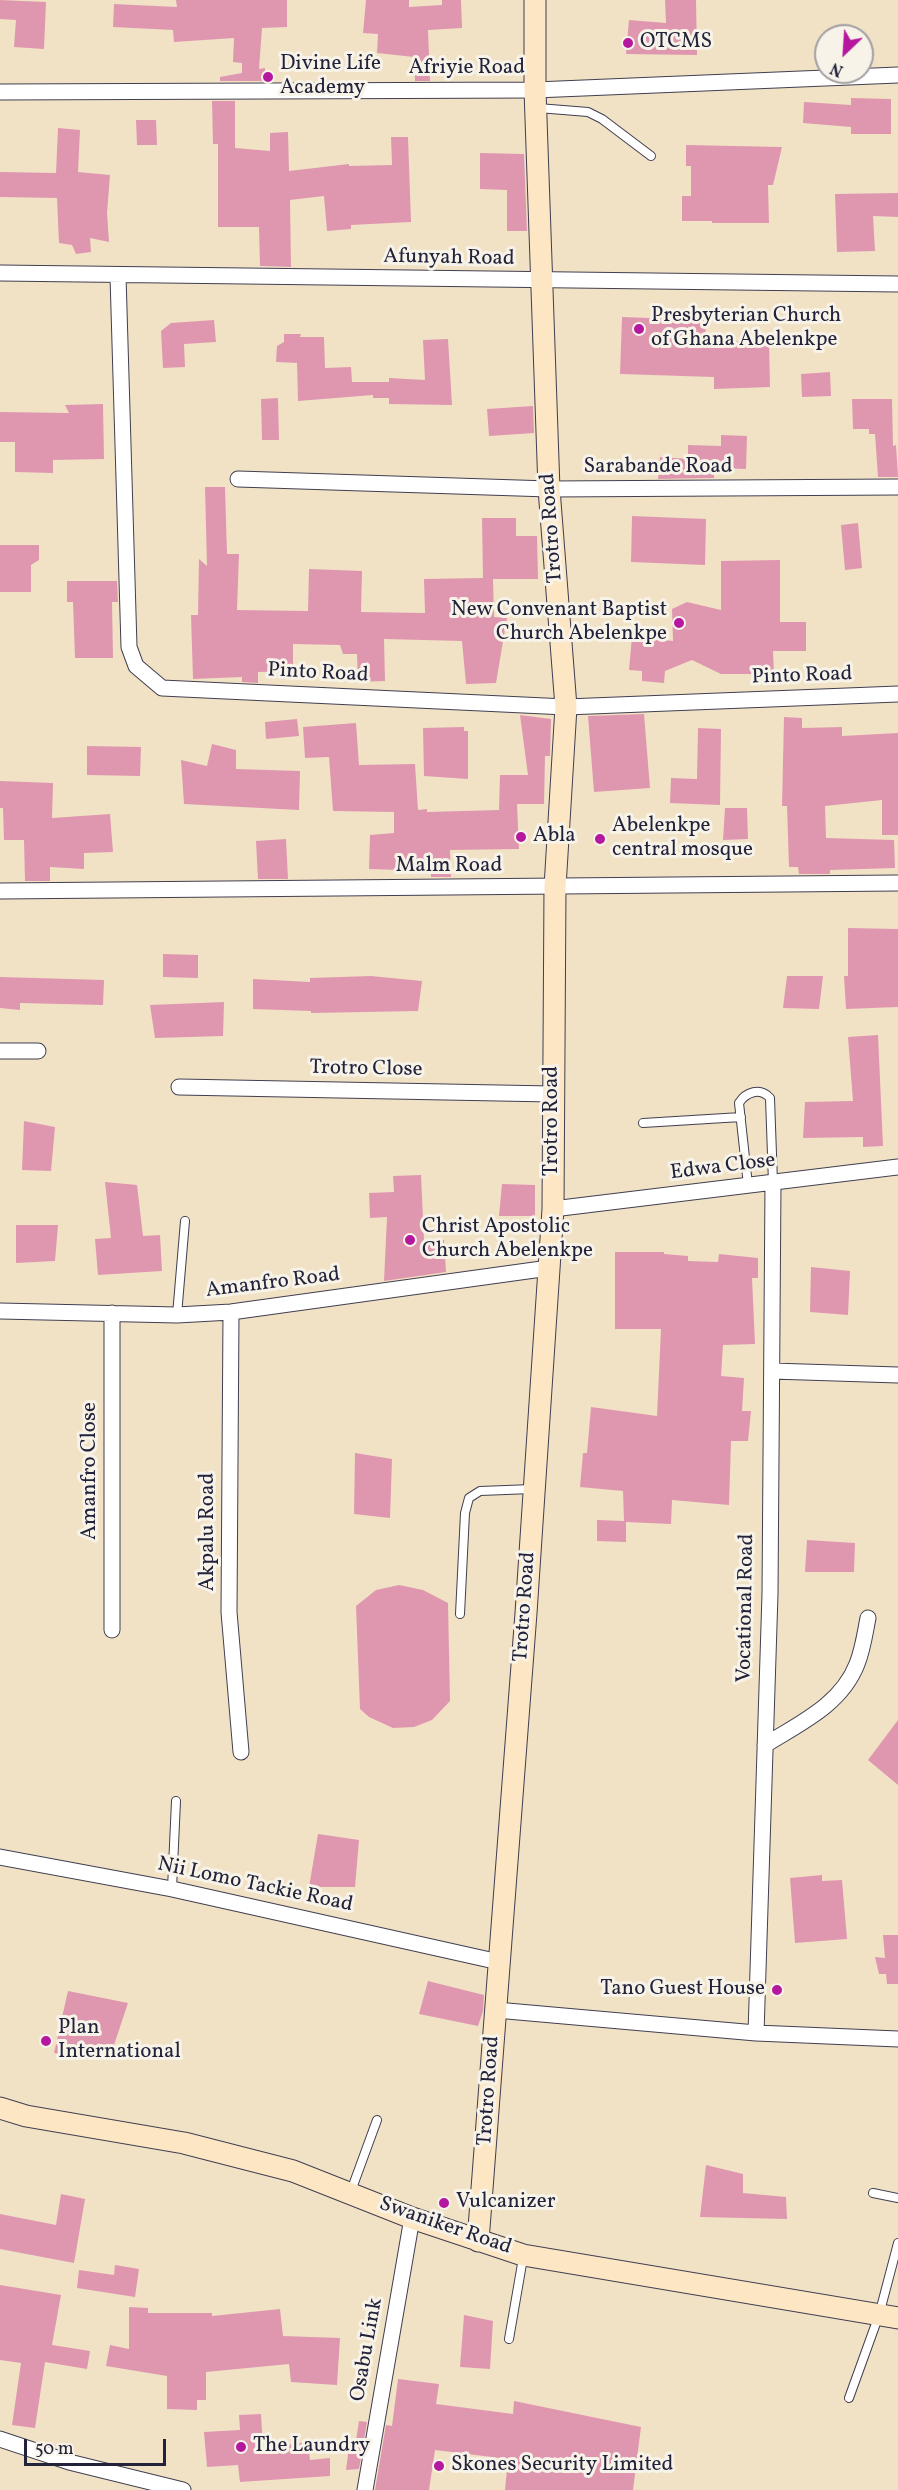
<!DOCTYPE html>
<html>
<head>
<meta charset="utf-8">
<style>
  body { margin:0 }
  #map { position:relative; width:898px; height:2490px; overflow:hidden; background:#f1e2c6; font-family:Vollkorn,serif }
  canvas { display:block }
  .north { position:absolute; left:814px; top:24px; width:60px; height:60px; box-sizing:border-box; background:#f7f3e8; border:2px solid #a29fa3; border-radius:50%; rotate:205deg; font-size:16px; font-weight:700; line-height:24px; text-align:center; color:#22223b }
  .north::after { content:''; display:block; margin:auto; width:21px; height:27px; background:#b5179e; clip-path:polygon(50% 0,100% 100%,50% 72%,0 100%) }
  .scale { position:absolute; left:24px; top:2439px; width:142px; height:27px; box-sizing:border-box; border:3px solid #22223b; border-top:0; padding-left:8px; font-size:18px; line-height:21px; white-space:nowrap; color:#22223b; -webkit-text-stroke:4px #f7f3e8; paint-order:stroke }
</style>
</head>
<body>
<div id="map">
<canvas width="898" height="2490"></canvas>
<div class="north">N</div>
<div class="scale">50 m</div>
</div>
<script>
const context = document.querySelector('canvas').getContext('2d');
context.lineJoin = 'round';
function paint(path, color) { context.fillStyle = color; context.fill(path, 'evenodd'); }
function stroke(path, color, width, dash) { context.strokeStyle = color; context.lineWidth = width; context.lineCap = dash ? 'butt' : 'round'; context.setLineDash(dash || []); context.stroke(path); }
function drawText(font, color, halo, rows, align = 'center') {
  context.font = font + ' Vollkorn,serif'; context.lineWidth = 6; context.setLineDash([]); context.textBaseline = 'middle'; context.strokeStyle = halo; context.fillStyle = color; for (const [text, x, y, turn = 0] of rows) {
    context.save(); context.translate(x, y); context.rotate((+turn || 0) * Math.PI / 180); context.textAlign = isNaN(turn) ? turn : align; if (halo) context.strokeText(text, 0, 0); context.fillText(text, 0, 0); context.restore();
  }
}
paint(new Path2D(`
  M0,0L46,2L44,49L14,47L16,20L0,19Z
  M176,0H287V27L262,28L259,69L265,68V81H220V77L242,73V63L233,62L234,38L174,42L173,30L113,27L114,4L177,7Z
  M366,0H409V7L442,5V0H461L462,28L428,30L430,81H415L414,57L377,53L378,34L363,33Z
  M665,0H696L697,55L626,54L629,20L666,23Z
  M851,98L891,99V134H851V127L803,123L804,102L851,105Z
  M212,101H235V148L270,151V133L288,132L289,171L349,164V166L392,165L391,137H408L411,222L351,225V229L327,231L324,196L290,200L291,267L260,266L259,227H218V144H213Z
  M136,120H156L157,145H137Z
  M58,128L80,130L78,172L110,175L107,213L109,242L90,238L91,252L76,254L72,245L59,243L57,198L0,197V172L56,173Z
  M686,145L782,147L773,185H768L769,223H712V221H682V196H691V166H686Z
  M480,153L524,154L527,231H507V190L480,189Z
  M898,193V217L873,216L875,251L837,252L835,194Z
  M622,317L706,320L705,342L769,340L770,387L714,389V377L620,374Z
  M214,320L216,342L184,344L185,367L163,368L161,331L171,323Z
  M284,334H301L300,337H324L325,368L351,367L352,382H389V378L425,380L423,340L448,339L452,405L389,404V398H373V395L298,401L297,363L276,362L277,346L284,342Z
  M830,372L831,396L802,397L801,374Z
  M278,398L279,440H262L261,399Z
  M852,399H892L893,446L896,445L898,477H878L875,434H869V429H853Z
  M103,404L104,459L53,460V473L15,472V442H0V412L69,413L65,405Z
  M533,406L534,433L489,436L487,409Z
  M721,435L747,436L746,469L714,468V478L658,479L660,457L688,459V445L721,446Z
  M205,487H225L227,554H239L237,610L308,611L309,569L362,571L361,612L425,613L424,579L483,578L482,518H516V536H537L538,579H493L494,617L507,618L496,683L466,684L462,641L384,639L385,681L358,682L357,654H343L340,645L293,644V671L258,672V683L242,682V677L193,679L191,615H198L199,559L207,566Z
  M632,516L706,519L705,565L631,562Z
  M858,523L862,568L845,570L841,525Z
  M0,545H39V560L31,565V592H0Z
  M780,560V622H806V651H773L774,674H721L692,660L665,671L664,683L642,681V671L629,670L632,636L673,641L672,609L687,602L721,610V561Z
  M67,581H117L118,602H112L113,658H75L73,602H67Z
  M644,714L650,788L594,792L588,716Z
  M520,715L551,719L550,756H545L544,804H517L519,849L450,850L451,877H431V871L369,869L370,835L394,833V812L333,811L329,757L305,758L303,727L356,723L359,765L415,764L418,810L427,809V812L499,810L500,775H528Z
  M784,717L802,718V728L842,727V736L898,733V835H882V800L825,806L826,838L894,840L895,868L830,870V874H799L798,867H789L787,806H782Z
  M297,719L299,736L266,739L265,722Z
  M464,727V731H468V779L424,776L423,728Z
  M698,728L721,729L720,805L670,803L671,778L697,779Z
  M212,744L236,750V769L300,771L299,810L184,804L181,760L207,766Z
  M87,746L141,747L140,776L87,775Z
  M0,781L53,783L52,818L110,814L113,852L84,853V869L50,867V881H25L24,840H4L3,808H0Z
  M725,808H747L748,839L723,840Z
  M286,839L288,879H258L256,841Z
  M848,928L898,929V1007L846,1009L844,976H848Z
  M163,954L198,955V978L163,977Z
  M371,976L422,981L418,1011L311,1013V1011L253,1009V979L310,982V978Z
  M787,976H823L819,1009L783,1008Z
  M0,977L104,980L103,1005L20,1003V1010L0,1008Z
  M224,1002L223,1036L155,1038L150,1005Z
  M878,1035L883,1146L863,1147V1137L803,1138L805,1102L853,1101L848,1037Z
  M24,1121L55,1127L51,1171L22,1170Z
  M421,1175L424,1241L444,1240L446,1272L384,1281L387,1217L370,1218L369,1193L394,1192L393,1176Z
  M105,1182L137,1185L143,1236L160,1235L162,1271L98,1275L95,1239L111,1238Z
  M502,1184L535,1185V1216H499Z
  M16,1225H58L55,1261L16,1263Z
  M615,1252H664V1254L688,1256V1261L718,1262L719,1254L758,1258V1278H752L755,1344L723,1345L721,1376L744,1378L742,1411H751L748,1441H731L729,1505L672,1500L671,1524L626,1522V1542L597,1541V1520L624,1521L623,1491L580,1487L583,1453H587L591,1407L657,1416L661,1329H615Z
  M811,1267L850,1271L848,1315L810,1312Z
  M355,1453L392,1459L390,1518L354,1514Z
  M807,1540L855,1543L854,1572H805Z
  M399,1585L423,1590L448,1603L450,1701L432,1720L414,1727L393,1728L369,1717L360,1709L356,1606L376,1590Z
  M898,1720V1785L868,1760Z
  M318,1834L359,1840L355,1887H309Z
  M822,1875V1881L842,1880L847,1939L795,1943L790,1878Z
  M883,1935H898V1984H887L886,1974H879L875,1957L885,1958Z
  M428,1981L484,1995L483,2011L478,2026L419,2014Z
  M68,1991L128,2003L109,2060L54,2053Z
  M706,2165L743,2174V2193L786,2197L787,2219L700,2217Z
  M61,2194L85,2199L74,2263L0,2249V2214L56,2225Z
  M115,2265L139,2269L135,2297L77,2288L79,2270L114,2275Z
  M0,2285L61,2295L52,2345L90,2351L87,2369L45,2362L35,2428L12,2425L21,2363L0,2360Z
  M129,2307L148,2308V2313H212V2316L280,2309L283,2336L340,2338L337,2385L291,2382L289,2364L206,2372V2400H197V2410L167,2409V2376L106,2366L110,2345L129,2349Z
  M464,2315L493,2321L490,2369L460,2367Z
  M398,2379L439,2384L436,2404L513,2414L514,2401L641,2427L633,2490H505L508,2459L435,2450L429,2490H375L386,2425L392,2426Z
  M261,2414L263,2448L308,2442L310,2460L330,2458V2476L240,2482L238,2465L207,2467L204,2432L240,2430L239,2415Z
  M359,2421L367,2422L359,2469L346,2470L349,2447H355Z`), '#df97b0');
const lane = new Path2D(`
  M538,108L588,112L602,119L651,156
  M643,1123L741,1117
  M748,1185L739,1103C746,1092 760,1087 770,1098L773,1183
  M177,1315L185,1221
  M460,1614L465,1513L469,1498L480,1491L532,1489
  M172,1889L176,1801
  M351,2191L377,2120
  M873,2193L898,2198
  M509,2339L523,2258
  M849,2398L879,2315L898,2243`);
const street = new Path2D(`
  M0,92L535,90L898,75
  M0,273L898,284
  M118,276L129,647L136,666L162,688L566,707L898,694
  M238,479L549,489L898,487
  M0,891L898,883
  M0,1051H38
  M179,1087L552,1094
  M553,1209L898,1167
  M0,1311L177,1315L231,1312L549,1268
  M231,1312L229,1612L241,1752
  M772,1371L898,1375
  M112,1630V1313
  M765,1745C800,1723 841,1705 857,1664C863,1649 865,1633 868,1618
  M0,1857L172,1889L499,1962
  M496,2010L756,2033L898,2039
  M756,2033L770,1594L773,1184
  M0,2439L69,2462L183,2490
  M365,2490L412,2218`);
const secondary = new Path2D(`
  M0,2108L26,2116L184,2143L293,2171L412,2218L523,2255L898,2318
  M478,2241L526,1613L553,1209L555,887L566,707L549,489L535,90V0`);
stroke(lane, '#413f50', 10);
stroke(street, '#413f50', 17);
stroke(secondary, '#413f50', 23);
stroke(lane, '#fff', 8);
stroke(street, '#fff', 15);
stroke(secondary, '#fce6c4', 21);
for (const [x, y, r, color] of [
  [628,43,6,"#b5179e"],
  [268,77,6,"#b5179e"],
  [639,329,6,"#b5179e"],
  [679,623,6,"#b5179e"],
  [521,837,6,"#b5179e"],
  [600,839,6,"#b5179e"],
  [410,1240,6,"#b5179e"],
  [777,1990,6,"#b5179e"],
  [46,2041,6,"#b5179e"],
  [444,2203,6,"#b5179e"],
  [241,2447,6,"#b5179e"],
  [439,2466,6,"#b5179e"]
]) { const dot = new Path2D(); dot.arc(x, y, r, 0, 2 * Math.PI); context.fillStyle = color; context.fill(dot); stroke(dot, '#f7f3e8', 2); }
drawText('21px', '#22223b', '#f7f3e8', [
  ["OTCMS",640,43],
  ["Divine Life",280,65],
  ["Academy",280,89],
  ["Presbyterian Church",651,317],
  ["of Ghana Abelenkpe",651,341],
  ["New Convenant Baptist",667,611,"right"],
  ["Church Abelenkpe",667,635,"right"],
  ["Abelenkpe",612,827],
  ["central mosque",612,851],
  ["Abla",533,837],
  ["Christ Apostolic",422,1228],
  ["Church Abelenkpe",422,1252],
  ["Tano Guest House",765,1990,"right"],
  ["Plan",58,2029],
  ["International",58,2053],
  ["Vulcanizer",456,2203],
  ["The Laundry",253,2447],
  ["Skones Security Limited",451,2466]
], 'left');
drawText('21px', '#22223b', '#f7f3e8', [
  ["Afriyie Road",467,69],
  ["Afunyah Road",449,259,1],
  ["Sarabande Road",658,468],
  ["Trotro Road",553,528,-94],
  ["Pinto Road",318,674,3],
  ["Pinto Road",802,677,-2],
  ["Malm Road",449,867],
  ["Trotro Close",366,1070,1],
  ["Trotro Road",553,1121,-90],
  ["Edwa Close",723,1168,-7],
  ["Amanfro Road",273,1284,-7],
  ["Amanfro Close",91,1471,-90],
  ["Akpalu Road",209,1532,-90],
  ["Trotro Road",526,1607,-86],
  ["Vocational Road",747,1608,-89],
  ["Nii Lomo Tackie Road",255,1886,12],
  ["Trotro Road",490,2091,-86],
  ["Swaniker Road",445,2227,19],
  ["Osabu Link",368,2350,-80]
]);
</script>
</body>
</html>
